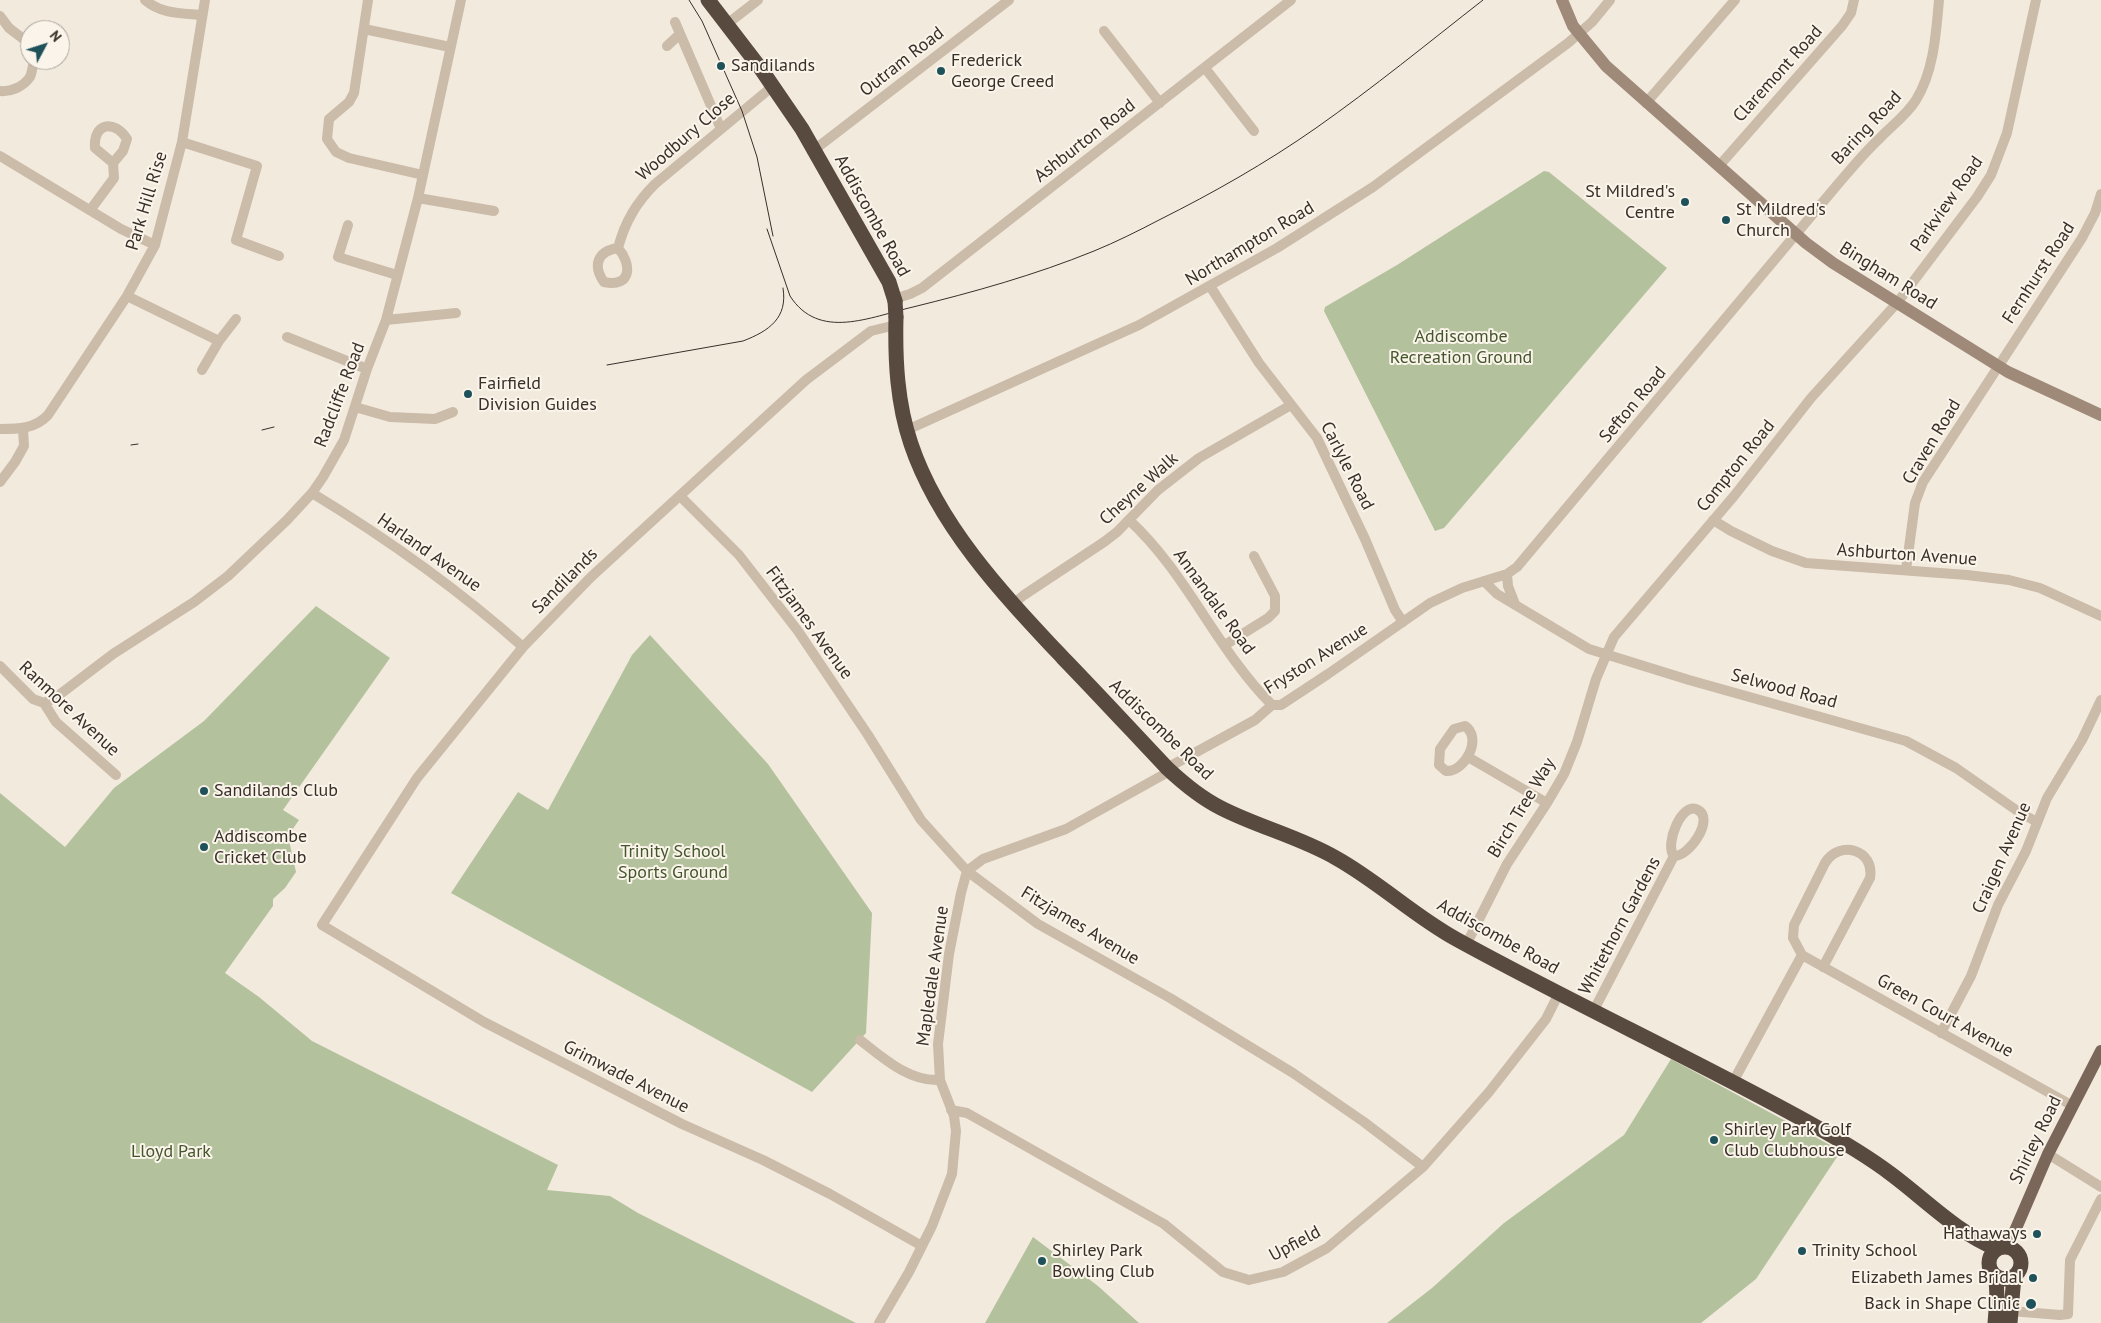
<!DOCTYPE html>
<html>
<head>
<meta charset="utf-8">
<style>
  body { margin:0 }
  #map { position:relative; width:2101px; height:1323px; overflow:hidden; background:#f3eade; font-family:"PT Sans",sans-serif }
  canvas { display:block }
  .north { position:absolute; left:20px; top:20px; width:50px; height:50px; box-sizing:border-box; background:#faf4ea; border:1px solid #aca59d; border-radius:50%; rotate:50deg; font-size:14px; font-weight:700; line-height:20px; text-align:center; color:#382f29 }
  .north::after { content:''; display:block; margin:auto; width:18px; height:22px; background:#1e515a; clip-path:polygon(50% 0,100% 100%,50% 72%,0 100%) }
</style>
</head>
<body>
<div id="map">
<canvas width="2101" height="1323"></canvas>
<div class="north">N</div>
</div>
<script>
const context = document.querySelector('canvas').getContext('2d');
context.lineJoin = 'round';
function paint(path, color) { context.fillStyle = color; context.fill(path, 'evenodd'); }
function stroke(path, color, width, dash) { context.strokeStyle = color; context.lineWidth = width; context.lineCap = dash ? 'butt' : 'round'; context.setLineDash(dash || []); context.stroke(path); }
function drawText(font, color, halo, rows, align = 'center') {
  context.font = font + ' "PT Sans",sans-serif'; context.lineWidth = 4; context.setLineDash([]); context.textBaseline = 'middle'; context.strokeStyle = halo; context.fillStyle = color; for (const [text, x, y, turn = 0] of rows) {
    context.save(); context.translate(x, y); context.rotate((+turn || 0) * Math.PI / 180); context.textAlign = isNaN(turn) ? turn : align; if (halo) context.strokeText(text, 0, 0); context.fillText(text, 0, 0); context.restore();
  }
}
paint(new Path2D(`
  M1544,171L1549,172L1667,268L1444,528L1435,531L1324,311L1325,307L1397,265Z
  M316,606L390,658L283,810L299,820L288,836L296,872L285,888L273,899V906L225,973L259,997L312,1041L558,1165L547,1190L610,1196L638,1213L856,1323H0V793L65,847L114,788L204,721Z
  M650,635L768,764L872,913L866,1033L812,1092L451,893L518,792L548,810L632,655Z
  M1671,1059L1841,1151L1756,1279L1701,1323H1387L1432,1288L1504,1223L1624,1135Z
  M1033,1237L1098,1286L1139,1323H985Z`), '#b3c29d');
stroke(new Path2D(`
  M145,0C161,14 181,13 202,15
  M368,0L354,93L349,102L329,119L327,139L336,152L349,158L423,175
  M0,16L9,28L30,44
  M675,22L721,129
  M727,24L758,0
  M364,29L450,47
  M1104,31L1160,103
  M667,46L680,34
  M1205,68L1254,131
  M0,91C11,92 23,87 30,77C32,73 33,65 34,60
  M1646,103L1735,0
  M182,142L257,166L236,240L279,256
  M814,150L1009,0
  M0,156L121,229L155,245
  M1719,166L1842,26L1851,13L1854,0
  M418,198L494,211
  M91,209L114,178L113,163L123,151L127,139C114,119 93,123 95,148L113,163
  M348,225L338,257L397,275
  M618,248C598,251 592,265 604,282C632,288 632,264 618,248C625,222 636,203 655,184L773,86
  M1210,286L1259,363L1317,438L1365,539L1395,610L1403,622
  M127,296L219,341
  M894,299L910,294L922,288L1291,0
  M386,320L456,313
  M896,325L871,331L806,380L591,577L523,647L417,778L322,925L484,1022L682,1124L763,1160L830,1194L922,1246
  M287,337L367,369
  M202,370L219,341L236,319
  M355,407L390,417L435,419L453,412
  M0,429C18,429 35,429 48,415L127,296L155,245L182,142L205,0
  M907,430L1139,325L1277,248L1373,187L1568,43L1592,22L1610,0
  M0,482L15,462L24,446L23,429
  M312,493C386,538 458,589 523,647
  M680,496L739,555L798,631L868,735L921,820L967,871L1038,924L1170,998L1293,1073L1364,1122L1423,1167
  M1129,520C1186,572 1217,650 1272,705
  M1713,520L1731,531L1772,551L1806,563L1967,575L2009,580L2040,588L2101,616
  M1906,570L1915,503L1923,482L2082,238L2095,213L2101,194
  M1507,574L1508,586L1515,604
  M1484,581L1497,594L1589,649L1689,680L1906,741L1956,768L2019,812L2037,822
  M1013,604L1024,595L1104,542L1117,532L1158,490L1199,458L1291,405
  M1225,645L1268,618L1275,611V596L1254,556
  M0,666L33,699L44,703L56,722L116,775
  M44,703L55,698L113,654L194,602L228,576L287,520L312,493L323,477L344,440L367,369L386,320L418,198L461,0
  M1272,705H1281L1328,674L1430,603L1462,588L1507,574L1517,567L1838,184C1851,169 1864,153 1879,139C1891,126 1906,116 1916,100C1934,71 1936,33 1939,0
  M1465,726C1483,738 1465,772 1446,771L1439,765L1440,749L1454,729Z
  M1468,757L1547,803
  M1167,768L1255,720L1272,705
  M1466,945L1507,864L1547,803L1564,774L1577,742L1596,679L1614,637L1734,496L1811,398L1897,303L1977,197L1991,175L2007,133L2036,0
  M1802,955L2073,1106
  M1802,955L1793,938L1794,925L1825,863C1840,839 1875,850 1870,878L1823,967
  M1594,1010L1674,856C1664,845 1682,800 1698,810C1715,819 1689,857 1674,856
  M1941,1033L1971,976L1998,905L2026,851L2047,798L2082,740L2101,700
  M860,1040C883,1058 909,1082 940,1080
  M1733,1082L1802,955
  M951,1110L967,1113L1164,1224L1223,1272L1249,1280L1283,1272L1327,1248L1423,1167L1489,1092L1546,1019L1559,993
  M2048,1154L2101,1187
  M2011,1311L2060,1315L2068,1314L2070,1260L2101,1199
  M879,1323L909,1272L932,1226L952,1174L956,1131L954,1116L940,1080L938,1044L949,954L961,893L967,871L983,859L1066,829L1170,771`), '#cbbba9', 10);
stroke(new Path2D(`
  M1562,0L1573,26L1606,66L1806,243L1833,263L2008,372L2101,415`), '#9f8a7a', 12);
stroke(new Path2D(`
  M2008,1247L2048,1154L2101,1051`), '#7a675a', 12);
stroke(new Path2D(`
  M708,0L761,69L802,129L889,282L895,301
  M896,317C895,360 897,403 911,444C939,527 1004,595 1063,658C1098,694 1132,731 1167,768C1183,783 1201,798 1221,808C1258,827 1300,837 1336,858C1379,882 1414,916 1456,939C1574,1004 1696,1060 1813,1125C1840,1140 1866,1155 1891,1174C1926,1200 1956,1232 1997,1249
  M1989 1263a16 16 0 1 1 32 0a16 16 0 1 1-32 0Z
  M1995,1323L1997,1298L1996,1277
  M2010,1323L2014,1276`), '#594a40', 15);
stroke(new Path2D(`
  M689,0L702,21L742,111L757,157L773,236
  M767,229L790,296C819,341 870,317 913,307C974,292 1035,275 1094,251C1116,242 1138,231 1159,220C1213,193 1266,163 1316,128C1373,88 1428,43 1483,0
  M607,365L743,341C769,331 788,318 783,288
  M262,430L274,427
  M131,445L138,444`), '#382f29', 1);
stroke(new Path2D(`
  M895,301L896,317`), '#594a40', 15);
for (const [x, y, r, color] of [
  [721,66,5,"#1e515a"],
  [941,71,5,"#1e515a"],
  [1685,202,5,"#1e515a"],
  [1726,220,5,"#1e515a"],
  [468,394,5,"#1e515a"],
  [204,791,5,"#1e515a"],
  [204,847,5,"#1e515a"],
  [1714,1140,5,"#1e515a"],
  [2037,1234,5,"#1e515a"],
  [1802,1251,5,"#1e515a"],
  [1042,1261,5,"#1e515a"],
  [2033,1278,5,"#1e515a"],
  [2031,1304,6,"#1e515a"]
]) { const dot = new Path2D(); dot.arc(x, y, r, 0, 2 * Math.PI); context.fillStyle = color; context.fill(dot); stroke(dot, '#faf4ea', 2); }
drawText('18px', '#382f29', '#faf4ea', [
  ["Frederick",951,61],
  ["George Creed",951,82],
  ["Sandilands",731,66],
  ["St Mildred's",1675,192,"right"],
  ["Centre",1675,213,"right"],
  ["St Mildred's",1736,210],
  ["Church",1736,231],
  ["Fairfield",478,384],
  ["Division Guides",478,405],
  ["Sandilands Club",214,791],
  ["Addiscombe",214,837],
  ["Cricket Club",214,858],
  ["Shirley Park Golf",1724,1130],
  ["Club Clubhouse",1724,1151],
  ["Hathaways",2027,1234,"right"],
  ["Shirley Park",1052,1251],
  ["Bowling Club",1052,1272],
  ["Trinity School",1812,1251],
  ["Elizabeth James Bridal",2023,1278,"right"],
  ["Back in Shape Clinic",2020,1304,"right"]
], 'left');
drawText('18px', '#382f29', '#faf4ea', [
  ["Outram Road",902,62,-38],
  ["Claremont Road",1778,74,-48],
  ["Baring Road",1867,128,-47],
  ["Woodbury Close",686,137,-41],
  ["Ashburton Road",1085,141,-38],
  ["Park Hill Rise",147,201,-73],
  ["Parkview Road",1947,204,-55],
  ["Addiscombe Road",872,216,61],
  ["Northampton Road",1250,244,-31],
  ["Fernhurst Road",2039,273,-57],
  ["Bingham Road",1888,276,32],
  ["Radcliffe Road",340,395,-69],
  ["Sefton Road",1633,405,-50],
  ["Craven Road",1932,442,-59],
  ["Carlyle Road",1347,466,63],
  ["Compton Road",1736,466,-51],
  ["Cheyne Walk",1139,489,-42],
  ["Harland Avenue",429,553,35],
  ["Ashburton Avenue",1907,555,4],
  ["Sandilands",565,581,-45],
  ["Annandale Road",1214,602,54],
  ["Fitzjames Avenue",809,623,54],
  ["Fryston Avenue",1316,659,-32],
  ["Selwood Road",1784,689,15],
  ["Ranmore Avenue",69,709,43],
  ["Addiscombe Road",1161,730,44],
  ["Birch Tree Way",1522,808,-59],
  ["Craigen Avenue",2002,858,-66],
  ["Fitzjames Avenue",1080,926,31],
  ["Whitethorn Gardens",1620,926,-62],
  ["Addiscombe Road",1498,937,29],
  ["Mapledale Avenue",933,976,-82],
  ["Green Court Avenue",1945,1016,29],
  ["Grimwade Avenue",626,1077,27],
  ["Shirley Road",2036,1140,-64],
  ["Upfield",1295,1244,-28]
]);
drawText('18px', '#44562d', '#faf4ea', [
  ["Addiscombe",1461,337],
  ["Recreation Ground",1461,358],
  ["Trinity School",673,852],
  ["Sports Ground",673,873],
  ["Lloyd Park",171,1152]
]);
</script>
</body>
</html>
